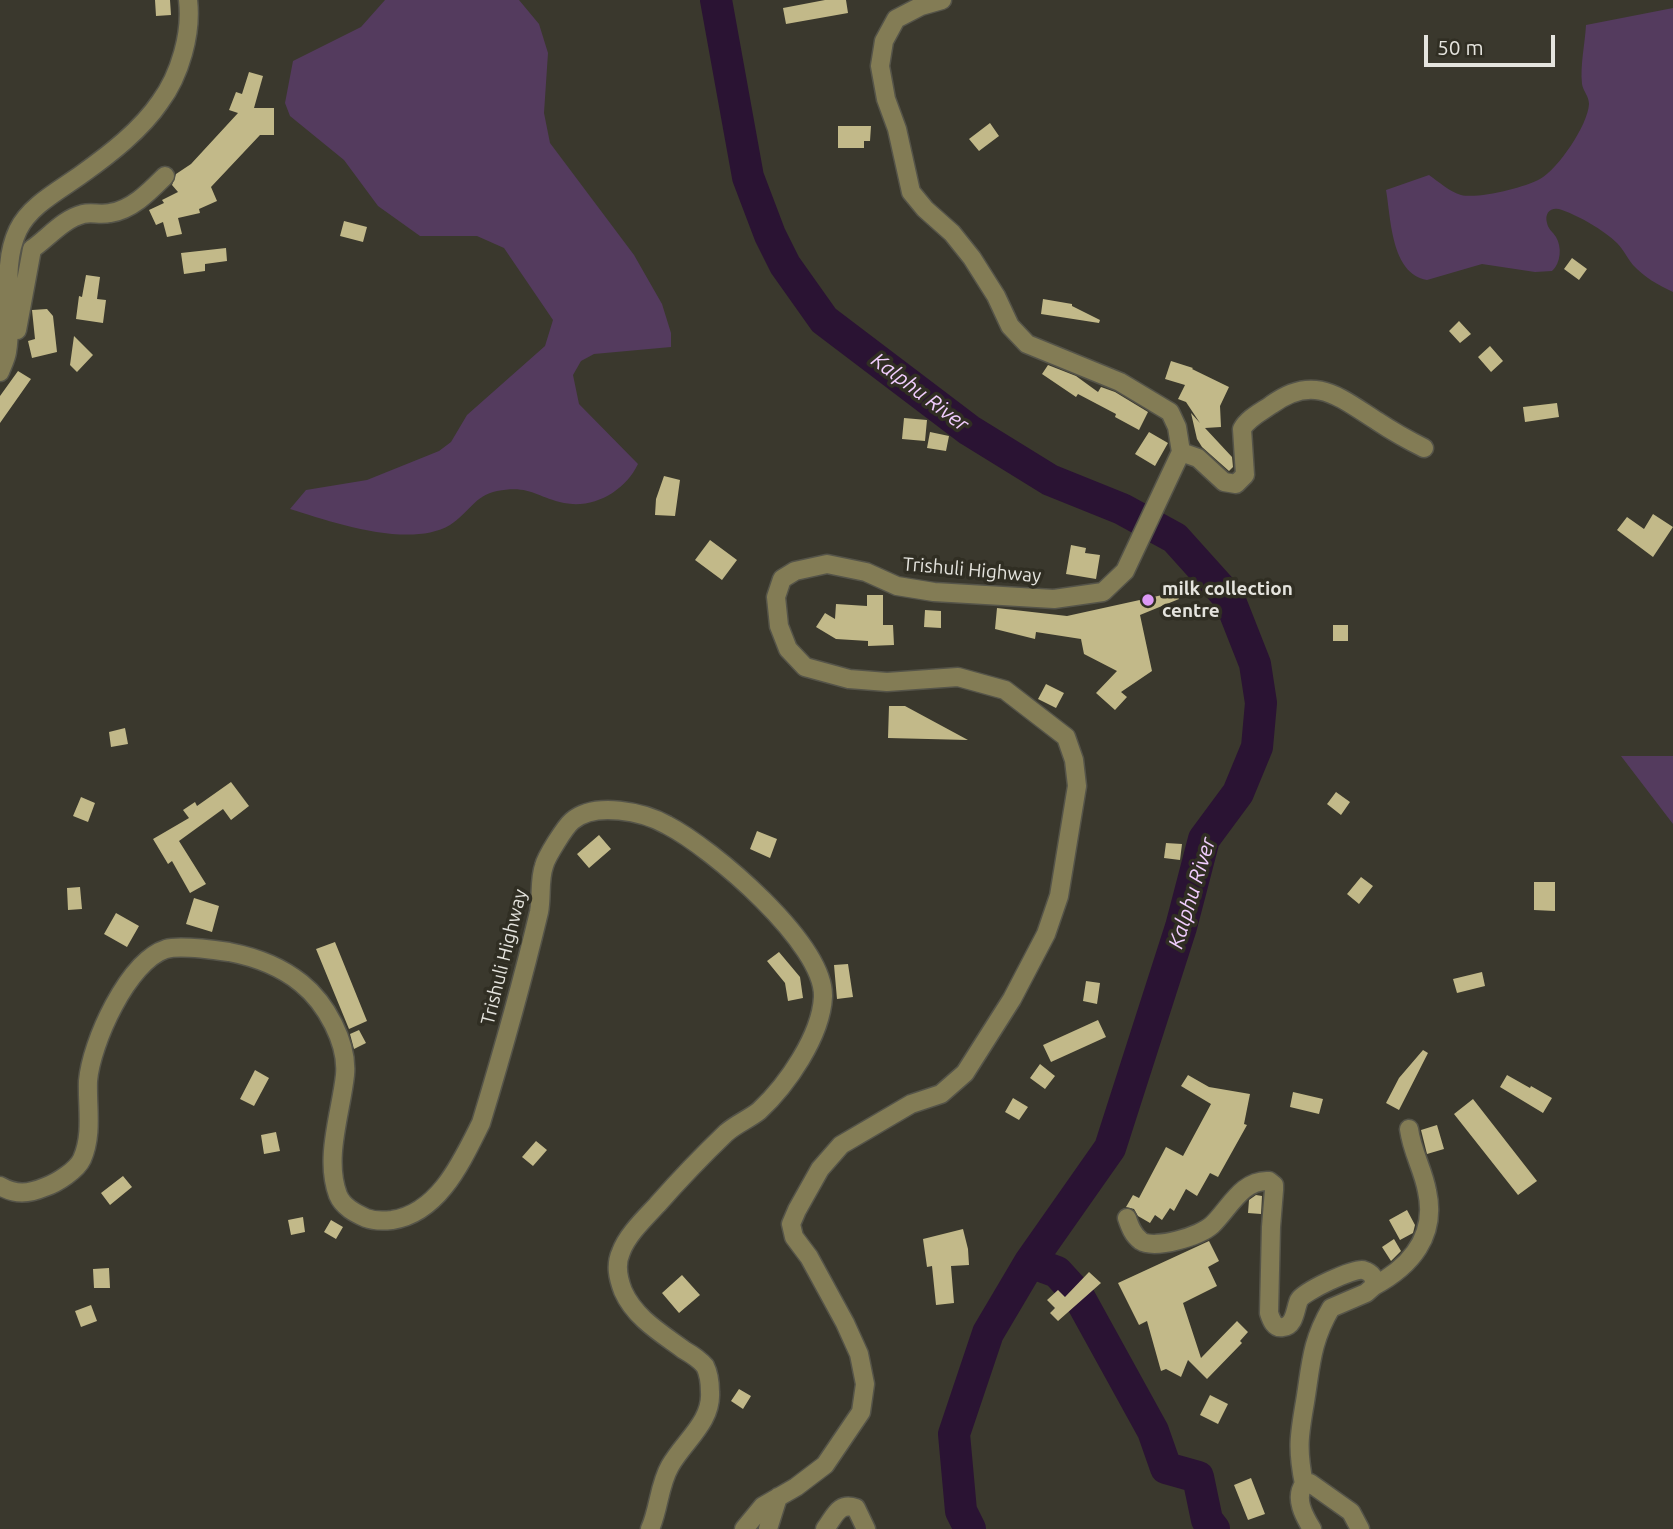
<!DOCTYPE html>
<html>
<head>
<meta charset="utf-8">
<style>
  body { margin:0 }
  #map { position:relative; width:1673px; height:1529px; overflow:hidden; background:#3a382d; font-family:Ubuntu,sans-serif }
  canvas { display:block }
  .scale { position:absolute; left:1424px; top:35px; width:131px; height:32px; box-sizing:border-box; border:4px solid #e5e4de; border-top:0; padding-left:9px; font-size:21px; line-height:24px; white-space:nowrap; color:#e5e4de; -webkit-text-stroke:5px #302e23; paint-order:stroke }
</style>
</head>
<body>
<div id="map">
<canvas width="1673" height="1529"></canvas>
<div class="scale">50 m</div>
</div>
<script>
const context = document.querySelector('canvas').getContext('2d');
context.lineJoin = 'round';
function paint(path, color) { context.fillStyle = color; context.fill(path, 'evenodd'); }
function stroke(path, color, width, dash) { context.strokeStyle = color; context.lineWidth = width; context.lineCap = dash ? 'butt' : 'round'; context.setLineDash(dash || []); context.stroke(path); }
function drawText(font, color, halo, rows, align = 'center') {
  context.font = font + ' Ubuntu,sans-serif'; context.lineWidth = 7; context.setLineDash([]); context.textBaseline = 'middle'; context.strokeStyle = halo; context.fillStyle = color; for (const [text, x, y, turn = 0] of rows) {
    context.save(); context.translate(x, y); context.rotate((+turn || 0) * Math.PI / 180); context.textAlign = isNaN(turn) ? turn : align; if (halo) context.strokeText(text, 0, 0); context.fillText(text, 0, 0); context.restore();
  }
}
paint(new Path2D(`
  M385,0H519L539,24L548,53L544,113L550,143L634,255L662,304L671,333V347L594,354L581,361L573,375L579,404L638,464C625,491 594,509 564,503C535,497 531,485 497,491C475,495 468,514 450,525C409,549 332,522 290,509L306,490L367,480L439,451L451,442L467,415L545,346L553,320L504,248L477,236H420L378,206L344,160L290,116L285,103L293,61L361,27Z
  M1673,8V292C1658,285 1644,277 1633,265C1627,258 1624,250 1617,243C1602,229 1581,217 1562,210C1552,206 1544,212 1547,223C1548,229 1553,232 1556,237C1562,247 1561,263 1552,271L1535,272L1482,264L1427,280C1391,274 1391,218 1386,190L1429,175C1439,182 1450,192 1461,195C1479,199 1523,188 1540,179C1558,169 1588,125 1589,104C1589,96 1583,91 1582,84C1580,65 1585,44 1586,25Z
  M1621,756H1673V824Z`), '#543b5e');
stroke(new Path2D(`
  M716,0L748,177L770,235L785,265L824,320L969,430L1050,480L1122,509L1175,538L1229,598L1255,664L1261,703L1257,747L1238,793L1204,839L1181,927L1110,1148L1030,1262L988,1333L954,1434L961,1511L970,1529
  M1030,1262L1057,1272L1078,1295L1153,1431L1166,1468L1198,1477L1207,1520L1214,1529`), '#2a1333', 32);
paint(new Path2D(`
  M155,0H170L171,15L156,16Z
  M825,0H846L848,13L786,24L783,8Z
  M249,72L263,76L254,108H274V135H260L211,187L217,201L199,209L200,213L178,218L182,234L167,237L163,222L156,225L149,210L164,203L162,200L178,192L172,185L176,174L191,164L238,113L229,110L236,92L242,94Z
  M990,123L999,136L979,151L969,139Z
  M838,126H871L870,141H864V148H838Z
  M344,221L367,227L363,242L340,236Z
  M226,248L227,261L205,264V271L184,274L181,253Z
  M1572,258L1587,269L1579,280L1564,269Z
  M86,275L100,277L97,299L106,300L103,323L76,319L79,296L82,297Z
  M1043,299L1072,304V306L1100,320L1099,323L1041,314Z
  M47,309L53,316L57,352L32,358L28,341L35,339L32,310Z
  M1459,321L1471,334L1460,343L1449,331Z
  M74,336L93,355L77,372L70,365Z
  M1490,346L1503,361L1491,372L1478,357Z
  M1171,361L1193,368L1192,369L1229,387L1220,406L1221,427L1205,428L1232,457L1233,467L1229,471L1202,447L1197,439L1191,413L1200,423L1186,402L1178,399L1185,385L1165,379Z
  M1048,365L1076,376L1098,392L1101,387L1115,392L1148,412L1139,430L1115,417L1116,414L1078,394L1076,397L1042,374Z
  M18,371L31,379L0,423V396Z
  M1557,403L1559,417L1525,422L1523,407Z
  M904,418L927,420L925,441L902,439Z
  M930,432L949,436L946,451L927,448Z
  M1149,432L1168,443L1155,466L1135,454Z
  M664,476L680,480L675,516L655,515L656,499Z
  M1653,514L1673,527L1653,557L1617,530L1627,517L1644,529Z
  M710,540L737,560L722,580L695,560Z
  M1071,545L1086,548L1085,553L1100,555L1096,579L1066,574Z
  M1176,592L1179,599L1140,615L1152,671L1121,692L1127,697L1115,710L1096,693L1117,671L1084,654L1081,639L1036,632L1035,639L995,629L997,608L1067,616Z
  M867,595H883V625H893L894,645L868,646V641L836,639L816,627L825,613L835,619L836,604L867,606Z
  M925,610L941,611V628L924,627Z
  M1333,625H1348V641H1333Z
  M1046,684L1064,693L1056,708L1038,699Z
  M889,706H905L968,740L888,738Z
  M125,728L128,744L111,747L109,732Z
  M231,782L249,806L231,820L223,809L179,841L206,884L190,893L172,861L168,864L153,839L189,818L183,810L195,802L197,806Z
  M1336,792L1350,802L1341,815L1327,804Z
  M81,797L95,803L88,822L73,816Z
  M757,831L777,839L770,858L750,849Z
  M599,835L611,849L589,868L577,854Z
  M1166,843L1182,844L1180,860L1164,858Z
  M1361,877L1373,886L1359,904L1347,894Z
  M1534,882H1555V911L1534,910Z
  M80,887L82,909L68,910L67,888Z
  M194,898L219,906L212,932L186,924Z
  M116,913L139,926L127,947L104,934Z
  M335,942L367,1021L349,1029L316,949Z
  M779,952L800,977L803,998L788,1001L785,983L767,961Z
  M848,964L853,997L837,999L834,965Z
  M1482,972L1485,986L1457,993L1453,979Z
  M1086,981L1100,983L1097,1004L1083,1001Z
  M1098,1020L1106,1037L1051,1062L1043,1045Z
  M359,1030L366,1043L354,1049L350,1034Z
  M1423,1050L1428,1053L1399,1110L1386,1103L1399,1078Z
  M1040,1064L1055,1076L1045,1089L1030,1078Z
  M255,1070L269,1078L254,1106L240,1099Z
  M1188,1075L1209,1087L1250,1094L1244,1124L1247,1125L1218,1177L1210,1173L1197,1196L1186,1189L1174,1211L1170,1208L1162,1220L1155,1215L1150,1223L1138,1216L1134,1209L1126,1207L1133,1195L1139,1198L1166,1147L1183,1156L1211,1104L1181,1086Z
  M1507,1075L1530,1088L1531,1086L1552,1098L1543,1113L1500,1087Z
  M1293,1092L1323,1099L1319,1114L1290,1107Z
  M1013,1098L1028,1107L1019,1120L1005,1112Z
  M1473,1099L1537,1181L1518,1195L1454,1114Z
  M1437,1125L1444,1149L1427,1154L1421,1130Z
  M276,1132L280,1151L264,1154L261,1135Z
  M536,1141L547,1150L533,1166L522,1157Z
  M123,1176L132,1187L110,1205L101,1193Z
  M1256,1195L1262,1196L1261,1214L1248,1213L1249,1200Z
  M1407,1210L1415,1225L1413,1233L1400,1240L1389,1220Z
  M303,1217L305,1232L291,1235L288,1220Z
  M331,1220L343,1227L336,1239L324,1232Z
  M963,1229L968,1249L969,1265L951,1266L954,1303L936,1305L932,1266L927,1267L923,1239Z
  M1394,1239L1401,1251L1391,1261L1382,1247Z
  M1209,1241L1219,1261L1208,1267L1217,1286L1183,1303L1201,1358L1237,1321L1248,1332L1240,1341L1242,1343L1207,1379L1188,1360L1181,1377L1166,1369L1161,1371L1147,1321L1139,1325L1118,1283Z
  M109,1268L110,1288H94L93,1269Z
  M1089,1272L1101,1283L1058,1321L1050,1313L1055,1308L1047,1300L1058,1290L1065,1297Z
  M682,1275L700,1295L679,1313L662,1293Z
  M91,1305L97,1321L81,1327L75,1311Z
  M739,1389L751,1396L743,1409L731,1401Z
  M1210,1395L1228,1404L1218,1424L1200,1415Z
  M1251,1478L1265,1514L1248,1520L1234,1485Z`), '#c2b989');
const minor = new Path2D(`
  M17,330L32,249C48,238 63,219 83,214C91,212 101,215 110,213C132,210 150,191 165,176
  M0,372C2,366 6,359 7,352C14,312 0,268 18,230C30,205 60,190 82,174C110,154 141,130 160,102C180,75 192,33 188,0
  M1181,452L1198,458L1224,482L1236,484L1245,475L1242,429C1248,418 1261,412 1271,405C1314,373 1339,397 1377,421C1392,431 1408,440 1424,448
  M0,1186C16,1195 28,1194 45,1187C57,1183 77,1170 82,1159C93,1134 87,1107 88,1081C91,1043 128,961 166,949C180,945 215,950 229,952C255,957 280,966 301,983C326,1003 348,1043 345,1075C341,1113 324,1158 338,1195C343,1207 355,1213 366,1218C374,1221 383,1221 392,1220C439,1213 462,1161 481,1123C502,1054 522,983 539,912C542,897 539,880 544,866C546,857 565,827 572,821C595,801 644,812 667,825C712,848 825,944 823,997C821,1036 787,1085 759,1111C749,1119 736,1124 726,1133C702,1156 679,1180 657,1205C645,1218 627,1235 621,1252C615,1265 618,1278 623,1291C635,1318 661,1333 684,1350C691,1354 700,1360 705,1366C709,1374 710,1383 710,1392C712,1422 684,1441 670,1466C659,1485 659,1509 650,1529
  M1127,1218C1130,1227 1133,1235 1141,1241C1155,1250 1200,1236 1212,1225C1229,1209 1242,1179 1269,1181L1274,1185V1190L1271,1227L1269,1313C1271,1319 1274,1329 1283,1327C1295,1326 1295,1309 1299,1300C1304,1291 1354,1268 1363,1270C1373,1273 1374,1277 1374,1286L1366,1293L1331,1308C1311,1342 1311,1365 1305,1402C1299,1436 1297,1449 1304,1484
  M1374,1286C1411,1266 1437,1236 1427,1191C1423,1169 1412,1152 1409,1129
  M744,1529L763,1506L796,1487L825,1465L861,1412L865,1384L859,1354L845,1323L809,1257L794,1237L791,1224L797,1210L820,1169L841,1145L911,1104L941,1094L965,1073L1012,999L1046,934L1059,896L1077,786L1074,760L1066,737L1005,690L958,677L887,682L849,679L805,667L788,649L779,626L776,597L782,579L795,571L827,564L866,572L897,586L934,592L1054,599L1103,592L1125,571L1181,452L1177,427L1170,412L1120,382L1027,344L1010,326L996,296L972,258L952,233L925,209L911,192L897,129L886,99L880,66L884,41L896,19L921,6L942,0
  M768,1529L778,1497
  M825,1529C835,1516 838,1502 856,1508L866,1529
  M1312,1529C1304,1516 1294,1498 1304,1484L1310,1483L1351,1512L1360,1529`);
stroke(minor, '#555449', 21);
stroke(minor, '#837c55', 18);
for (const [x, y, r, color] of [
  [1148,600,7,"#dc99f5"]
]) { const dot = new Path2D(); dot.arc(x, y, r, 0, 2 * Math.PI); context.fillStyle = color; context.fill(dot); stroke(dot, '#302e23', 2.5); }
drawText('19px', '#e5e4de', '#302e23', [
  ["Trishuli Highway",972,570,5],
  ["Trishuli Highway",504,957,-76]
]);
drawText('bold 19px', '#e5e4de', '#302e23', [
  ["milk collection",1162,589],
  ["centre",1162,611]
], 'left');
drawText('italic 21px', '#f1cdfe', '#302e23', [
  ["Kalphu River",920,392,37],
  ["Kalphu River",1192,893,-73]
]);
</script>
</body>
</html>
